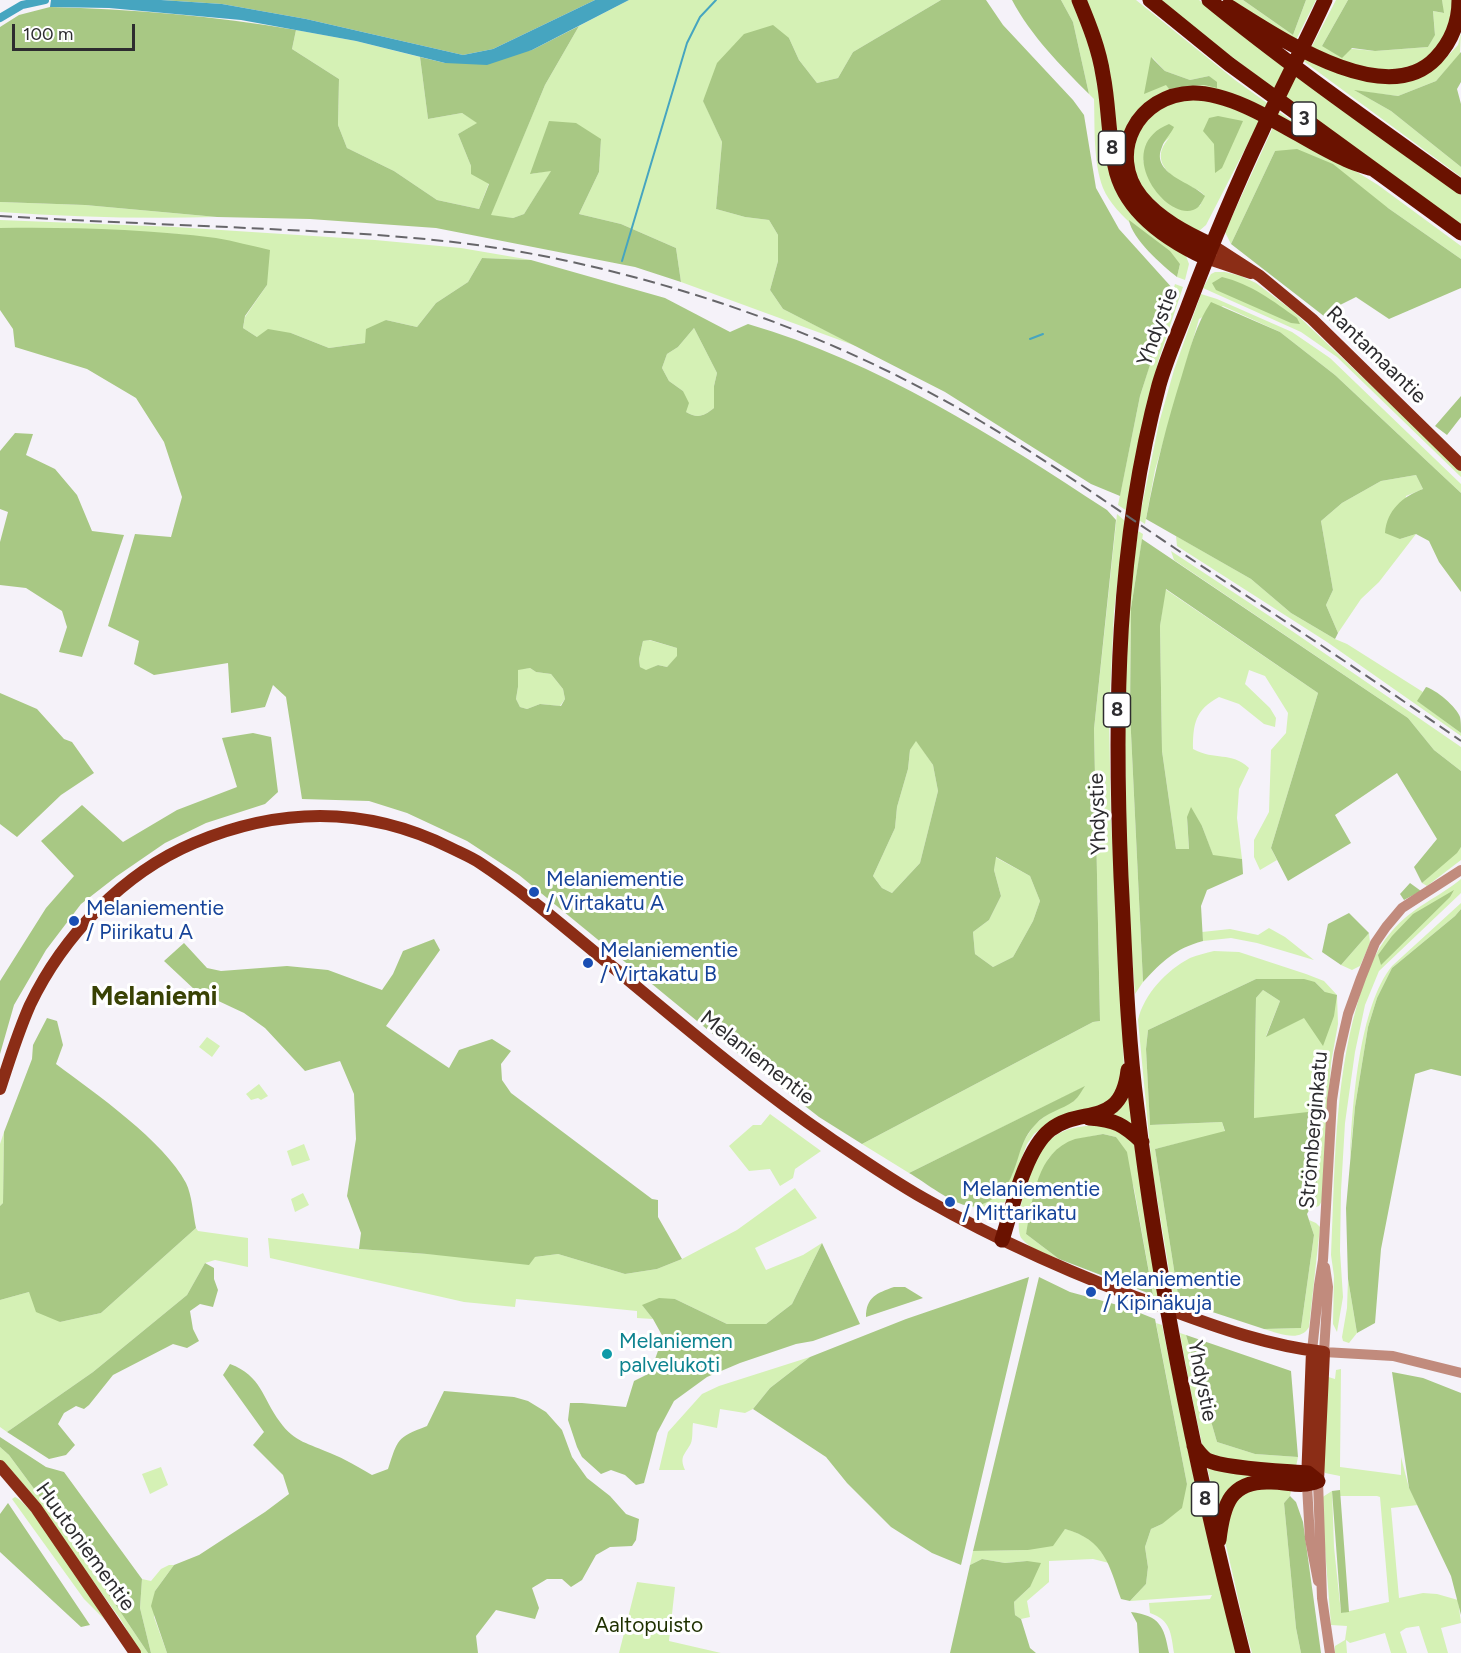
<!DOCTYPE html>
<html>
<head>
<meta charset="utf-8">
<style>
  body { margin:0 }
  #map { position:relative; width:1461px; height:1653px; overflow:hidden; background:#f5f2f9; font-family:Figtree,sans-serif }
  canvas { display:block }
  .scale { position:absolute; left:12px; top:24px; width:123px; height:27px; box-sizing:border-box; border:3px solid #2d2c2f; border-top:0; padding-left:8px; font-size:18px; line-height:21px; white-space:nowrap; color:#2d2c2f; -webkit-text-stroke:4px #fff; paint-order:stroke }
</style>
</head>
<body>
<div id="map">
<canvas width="1461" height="1653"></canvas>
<div class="scale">100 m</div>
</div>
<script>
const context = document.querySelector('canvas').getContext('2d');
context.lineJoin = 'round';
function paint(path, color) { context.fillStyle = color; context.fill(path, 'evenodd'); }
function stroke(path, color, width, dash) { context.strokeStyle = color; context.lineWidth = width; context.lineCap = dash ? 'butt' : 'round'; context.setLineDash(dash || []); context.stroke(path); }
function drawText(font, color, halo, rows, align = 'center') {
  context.font = font + ' Figtree,sans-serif'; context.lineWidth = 6; context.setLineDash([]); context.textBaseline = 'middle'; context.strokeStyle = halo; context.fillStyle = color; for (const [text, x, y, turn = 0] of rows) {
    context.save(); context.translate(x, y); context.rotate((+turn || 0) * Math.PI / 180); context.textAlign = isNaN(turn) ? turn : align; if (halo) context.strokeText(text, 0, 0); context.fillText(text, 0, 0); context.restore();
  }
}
paint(new Path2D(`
  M629,0H941L853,52L838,78L817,83L799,60L789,38L703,100L722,142L716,209L745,217L769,220L778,235V261L770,290L783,309L856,346L681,282L676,248L621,224L579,214L599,172L601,140L531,174L552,170L524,214L513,218L490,216L545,85L579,26Z
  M1061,0H1073L1096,56L1109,165L1186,256L1189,264L1185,280L1177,277L1180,264C1156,243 1115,217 1103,188C1093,161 1095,128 1094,99L1089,94L1073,22Z
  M1085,0H1136L1235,80L1306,131L1235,98L1151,101L1121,172ZM1152,57L1165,71L1190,80L1209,76L1217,87L1204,85L1169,89Z
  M1160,0H1199L1243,36L1461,195V225L1257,76L1184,20Z
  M1231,0H1243L1293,35L1306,0H1316L1295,42Z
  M1336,0H1348L1322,46L1375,51L1428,47L1435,34L1433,11L1443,13L1442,0H1454C1453,21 1451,25 1441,43C1413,91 1349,65 1311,48Z
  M296,30L356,41L420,57L428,119L462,113L478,123L458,134L471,166L489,183L479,209L437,200L394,171L347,148L338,125L339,79L292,49Z
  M1461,33L1460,54L1436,81L1398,96L1356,91L1391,111L1461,167V177L1283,46L1324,66L1417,77L1444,60L1458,45Z
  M1184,97L1218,102L1261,118L1206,225L1199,231L1184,227L1137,185C1136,174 1130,153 1132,142C1138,116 1161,106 1184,97ZM1170,137C1154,154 1160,168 1179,181C1187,187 1197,187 1204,195L1200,206L1143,161Z
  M1274,125L1320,149L1378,185L1461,246V259L1388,208L1275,151L1231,244L1225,232Z
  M0,202L85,205L217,217C144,219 72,217 0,212Z
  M0,220L175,227L375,240L461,248L531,260L482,258L468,282L436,303L417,327L386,320L365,343L329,348L291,333L257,337L243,328L245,317L267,285L218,239L177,234L49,228H0Z
  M1215,272H1225L1241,276L1256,283L1293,311L1461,471V477L1337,357L1301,332L1203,288L1211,274Z
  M1175,284L1183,287L1158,362L1127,511L1118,505L1140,396Z
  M1201,294L1217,299L1292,332L1330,358L1461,484V493L1335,375L1280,332L1223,306L1199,319L1155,470L1145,524L1139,520L1159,423L1174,370Z
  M694,328L717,373L714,386V408C704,416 698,419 686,412L683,391L669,381L662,368L667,354L678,347Z
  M1416,475L1423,489L1406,496L1400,539L1416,534L1379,582L1361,599L1338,633L1326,605L1333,590L1321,521L1342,503L1381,481Z
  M1117,514L1125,521L1114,612L1109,716L1111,821L1122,1006L1124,1071L1120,1089L1105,1105L1050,1122L1034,1134L1027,1144L1005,1202L984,1211L970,1206L986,1203L1012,1175L1021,1145L1035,1124L1049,1113L1075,1100L1084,1087L909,1173L862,1144L1093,1022L1100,1021L1094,729Z
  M1138,531L1143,534L1131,608L1130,712L1143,982L1135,994L1127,898L1124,681L1128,604Z
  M1176,536L1251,579L1291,613L1335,639L1347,644L1423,692L1418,701L1461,733V736L1327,642L1177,546Z
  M1171,551L1292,631L1461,747V771L1434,750L1408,718L1174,560Z
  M1165,589L1318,693L1271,848L1277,860L1260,870L1254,857V840L1269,812L1271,750L1286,733L1288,713L1265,676L1249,670L1245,684L1270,708L1276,718L1275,727L1264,724L1239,704L1219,697C1195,710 1193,724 1193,749C1215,761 1231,751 1249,768L1239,789L1237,818L1242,859L1213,856L1202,826L1187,818L1189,850L1176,849L1162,751L1160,626Z
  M649,640L677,648L678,656L667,667L658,665L646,671L640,667L639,659L643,641Z
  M530,668L536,672L551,674L563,689L565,699L560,706L540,704L527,709L520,707L516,699L518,687V669Z
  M916,740L933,765L938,791L920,863L892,893L882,888L873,876L895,828L897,807L908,769L910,750Z
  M1461,847V860L1427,886L1422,883Z
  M995,857L1030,876L1040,901L1033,921L1013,957L993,967L975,954L973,932L989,920L1001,896L994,870Z
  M1461,879V893L1379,971L1365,1005L1355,1052L1345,1123L1341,1191L1340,1251L1343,1297L1337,1332L1333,1324L1334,1276L1331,1255C1335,1171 1334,1086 1357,1005C1364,979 1374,951 1392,931C1412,907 1438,898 1461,879Z
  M1461,903V909L1455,916L1392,968L1377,998L1368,1027L1355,1107L1350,1158C1352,1107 1359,1006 1392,966Z
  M1269,928L1285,937L1314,960L1257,943L1231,938L1203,941L1202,932L1230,929L1258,935Z
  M1369,933L1370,943L1360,966L1352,970L1341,965Z
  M1214,951L1239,952L1306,974L1324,981L1337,995L1338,1024L1331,1063L1322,1201L1319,1206L1310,1209L1317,1195L1254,1118L1256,998L1263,990L1280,1001L1266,1036L1325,992L1315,982L1256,979L1148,1030L1146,1049L1150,1125L1222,1122L1225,1132L1155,1149L1179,1301L1175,1306L1152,1168L1138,1020C1144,994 1167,970 1190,958C1197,955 1206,953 1214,951Z
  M207,1037L220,1046L212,1057L199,1047Z
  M259,1084L268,1096L261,1100L258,1098L251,1100L246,1094Z
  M1130,1089L1132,1124L1111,1118Z
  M770,1114L821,1151L795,1169L793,1178L780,1186L770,1169L749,1171L729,1146L753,1125H761Z
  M1098,1125L1115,1127L1134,1143L1159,1301L1152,1299L1153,1295L1134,1188L1116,1137L1103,1134L1074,1140L1059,1148L1048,1159L1026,1234L1059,1259C1047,1254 1030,1249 1022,1239C1011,1224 1032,1160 1043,1146C1047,1142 1053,1137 1058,1134C1070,1127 1084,1126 1098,1125Z
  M4,1132L3,1203L0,1206V1144Z
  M304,1144L310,1160L292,1166L287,1151Z
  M795,1188L817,1218L755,1248L766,1270L803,1255L822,1243L792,1304L766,1324H727L675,1299L643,1306L653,1319L637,1318V1311L516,1299L515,1307L464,1302L270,1258L268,1238L359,1249L427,1254L535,1257L558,1254L625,1274L657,1269L682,1259L737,1230Z
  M303,1193L309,1205L295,1212L291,1199Z
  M1309,1220L1316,1223L1320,1227L1309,1327C1300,1343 1278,1333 1264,1329L1301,1328L1314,1235Z
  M196,1228L198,1231L248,1238V1267L215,1260L205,1263L187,1295L93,1372L7,1432L0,1427V1300L29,1292L60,1322L101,1313Z
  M1348,1279L1357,1333L1349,1343L1343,1341L1342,1337L1347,1308Z
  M1156,1323L1162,1325L1196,1488L1236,1653H1174C1171,1634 1171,1620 1150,1613L1149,1603L1210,1599L1212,1595L1130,1601L1146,1584L1148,1567L1145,1547L1151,1529L1162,1524L1187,1484Z
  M1180,1333L1186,1335L1217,1442L1255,1454L1298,1457L1290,1496L1284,1503L1296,1628L1301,1653H1252C1242,1620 1236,1587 1228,1554C1210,1481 1193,1408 1180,1333Z
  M810,1357L770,1388L753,1409L745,1413L720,1409L717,1428L693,1423C692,1429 693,1438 691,1443C685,1455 679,1456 685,1470H659L668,1432L702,1394L719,1386Z
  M1341,1369L1340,1467L1401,1475V1457L1409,1488L1418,1505L1391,1508L1399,1598L1423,1593L1437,1594L1458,1600L1461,1623L1441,1628L1448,1653H1428L1419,1626L1406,1628L1400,1632L1407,1653H1391L1385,1633L1350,1643L1346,1640L1347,1653H1335V1646L1345,1640L1347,1626L1331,1625L1321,1498L1332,1491L1334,1547L1341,1613L1389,1602L1380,1497L1377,1496H1340V1476L1325,1473L1322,1467L1325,1376L1335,1379L1336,1370Z
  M0,1447L9,1455L72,1540L148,1653H140L121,1620L35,1500L0,1460Z
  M161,1467L168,1485L150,1494L142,1474Z
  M15,1497C35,1506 91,1597 106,1621L84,1599L12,1499Z
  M1065,1529C1082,1533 1102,1545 1109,1563L1093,1559L1049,1561V1582L1027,1601L1030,1617L1021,1619L1015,1615L1014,1602L1030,1587L1027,1561L1005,1563L982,1559L970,1565L973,1551L1028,1550Z
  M169,1565H174L155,1591L154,1617L167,1653H151L140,1608L142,1579L151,1581L161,1569Z
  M637,1582L675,1587L669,1641L721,1653H619Z`), '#d5f1b5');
paint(new Path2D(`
  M161,0H595L493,49L463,55L306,19L222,4Z
  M941,0H986L1003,25L1073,100L1084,115L1096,188L1119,229L1174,290L1140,396L1120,496L1091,484L945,392L783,309L770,290L778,261V235L769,220L745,217L716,209L722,142L703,101L717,63L744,34L773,25L789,38L799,60L817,83L838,78L853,52Z
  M1012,0H1061L1073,22L1089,94C1061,66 1031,36 1012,0Z
  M1243,0H1306L1293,35Z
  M1348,0H1442L1444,13L1433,11L1435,35L1428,47L1375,51L1352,48L1342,58L1322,46Z
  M50,7C132,9 214,16 296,30L292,49L339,79L338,125L347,148L394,171L437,200L479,209L489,184L471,174V166L458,134L477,123L462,113L428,119L420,57L445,63L532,50L579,26L545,85L491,215L513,218L524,214L551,171L530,174L549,121L576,123L601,139L599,172L579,214L621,224L676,248L681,282L635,267L436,228L310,219L217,217L85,205L0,202V27L19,15Z
  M1461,52V82L1457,89L1461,104V167L1391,111L1354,90L1398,96L1436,81Z
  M1151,57L1165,71L1190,80L1209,76L1217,82V88L1204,85L1169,89L1166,85L1144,94Z
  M1218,116L1243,121L1222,168L1215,173L1214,144L1203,131L1209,118Z
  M1169,124L1174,127C1171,134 1164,140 1162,147C1150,174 1192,182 1205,196C1202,201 1200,208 1193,210C1164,220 1112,147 1169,124Z
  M1297,149L1333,164L1388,208L1461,259V288L1389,319L1356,297L1334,308L1399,376L1405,389L1329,320L1231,244L1275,151Z
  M1129,220L1170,251L1180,264L1177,277C1162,265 1132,239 1129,220Z
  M0,228C71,227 145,229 216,238C234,241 252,246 270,250L267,285L245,316L243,328L257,337L268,329L291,333L329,348L365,343L366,329L386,320L417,327L436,303L468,282L482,258L531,260L665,298L730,332L748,324C878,362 994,436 1107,510L1116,520L1094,729L1100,1021L1093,1022L862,1144L819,1117L708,1030L519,875L467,841L407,813L369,801L302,799L286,697L273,685L265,707L231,713L228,663L154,675L134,664L139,641L108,626L135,534L171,537L182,497L164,442L136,398L87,369L15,347L13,329L0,310ZM694,328L717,373L714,386V408C704,416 698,419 686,412L689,403L683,391L669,381L662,368L667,354L678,347ZM650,640L677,648V656L667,667L658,665L646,670L640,667L639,659L643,641ZM530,668L536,672L551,674L563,689L565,699L561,706L540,704L527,709L520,707L516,699L518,687V670ZM916,741L933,765L938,791L920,863L892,893L882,888L873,876L895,828L897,807L908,769L910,750ZM996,857L1030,876L1040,901L1033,921L1013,957L993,967L975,954L973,932L989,920L1001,896L994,870Z
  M1222,277C1251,284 1273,301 1297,318L1300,324L1291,323L1216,290L1212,283Z
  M1211,302L1280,332L1335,375L1461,493V592L1439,562L1429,541L1416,534L1400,539L1385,533C1387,510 1402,497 1423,489L1416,475L1381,481L1342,503L1321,521L1333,590L1326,605L1338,633L1335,639L1291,613L1251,579L1146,519C1155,470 1167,422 1182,375C1190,349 1196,324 1211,302Z
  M1461,396V417L1447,435L1435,426Z
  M15,433L33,434L26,455L55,469L77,495L92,531L124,535L82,657L59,652L67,627L62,611L26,588L0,585V542L8,512L0,509V451Z
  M1142,539L1408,718L1434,750L1461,771V847L1457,853L1422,883L1414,867L1437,839L1397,773L1335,815L1351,843L1288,881L1271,848L1318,693L1166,589L1160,626L1162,751L1176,849H1189L1187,817L1191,807L1202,826L1213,855L1242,859L1243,874L1207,890L1201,906L1203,941C1174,949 1163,961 1143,982L1130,712L1131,608Z
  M1426,687C1435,689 1457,707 1460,717C1461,721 1461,728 1461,733L1417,701Z
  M0,693L37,709L64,739L72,742L94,773L61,795L17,837L0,824Z
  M253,733L271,737L278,792L265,804L206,823L165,843L117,876L81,904L46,950L14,1005L0,1054V981L46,908L74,876L41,841L82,805L123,842L177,810L237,787L222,738Z
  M1410,883L1421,891L1404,900L1400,894Z
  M1454,890L1450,897L1381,965L1378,955L1392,936L1413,914Z
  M1461,909V1076L1431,1069L1415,1074L1381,1249L1375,1323L1357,1333L1348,1279L1346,1208L1355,1107L1368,1027L1377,998L1392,968L1455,916Z
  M1349,913L1369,933L1341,965L1322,952L1328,924Z
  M434,939L440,950L386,1026L449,1068L459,1050L492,1039L511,1051L501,1064L502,1080L511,1093L652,1199L658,1200V1217L682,1259L657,1269L625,1274L558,1254L535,1257L529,1265L427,1254L359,1249L361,1233L347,1196L356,1139L354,1094L340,1061L305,1071L265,1028L244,1013L195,990L164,961L184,943L207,968L221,971L287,966L328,970L382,990L393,974L403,951Z
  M1256,979H1304L1315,982L1325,992L1337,995L1334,1016L1323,1046L1304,1018L1266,1037L1280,1001L1263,990L1256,998L1254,1118L1317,1111V1195L1307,1214L1314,1235L1301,1328L1264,1329L1179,1301L1155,1149L1225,1131L1222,1122L1150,1125L1146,1049L1148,1030Z
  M47,1018L57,1021L63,1045L56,1064C95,1093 164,1141 186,1183C192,1195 193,1214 196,1228L101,1313L60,1322L36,1312L29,1292L0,1300V1206L3,1203L4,1132L32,1059L33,1045Z
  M1085,1086C1082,1090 1079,1097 1074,1101C1062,1110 1046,1112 1035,1125C1020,1141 1020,1157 1012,1175C1006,1190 989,1207 970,1206C953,1205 925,1182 909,1173Z
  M1103,1134L1116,1137L1127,1152L1153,1295L1059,1259L1026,1234C1033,1199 1036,1152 1075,1139C1084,1137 1094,1136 1103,1134Z
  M822,1243L860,1324L813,1341L796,1344L740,1363L707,1377L674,1401L657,1433L644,1483L636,1485L625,1475L611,1470L601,1474L582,1457L577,1447L568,1420L570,1403H582L626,1407L634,1381L650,1373L663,1337L653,1319L642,1305L659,1298L675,1299L727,1324H766L792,1304Z
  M205,1263L214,1268V1279L218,1290L213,1307L200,1304L190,1311L193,1329L199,1341L187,1348L173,1344L113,1375L89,1405L84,1409L76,1406L64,1413L58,1424L75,1445L66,1455L49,1459L7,1432L93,1372L187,1295Z
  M1029,1277L961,1565L932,1553L891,1527L847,1483L826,1457L753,1409L770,1388L810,1357L906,1319Z
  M1039,1277L1070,1292L1125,1307L1155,1319L1187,1484L1182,1508L1162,1524L1151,1529L1145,1547L1148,1567L1146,1584L1130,1601L1121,1599C1109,1565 1105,1540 1065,1529L1053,1546L1028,1550L973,1551Z
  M894,1287H905L923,1298L866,1317C866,1297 877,1293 894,1287Z
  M1186,1335L1291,1371L1298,1457L1255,1454L1217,1442Z
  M230,1364C262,1376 262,1398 280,1422C294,1442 310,1444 330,1453C345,1459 358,1467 372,1475L388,1469C398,1439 396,1438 427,1426L444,1391L514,1397L528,1401L546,1412L562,1430L572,1457L587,1478L610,1496L626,1514L639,1519L636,1540L632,1546L610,1547L596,1555L582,1580L571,1587L562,1579H547L532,1588L539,1608L535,1619L496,1610L476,1636L478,1653H167L151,1606L155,1591L174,1565L199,1555L265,1512L289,1494L283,1475L253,1445L264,1432L223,1375Z
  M1392,1372L1423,1378L1461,1393V1615L1451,1576L1409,1488Z
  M0,1437L46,1467L64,1472L142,1579L140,1608L151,1653H148L72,1540L9,1455L0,1447Z
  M1340,1490L1349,1612L1341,1613L1332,1491Z
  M1290,1496L1296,1502L1303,1522L1321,1653H1301L1296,1628L1284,1503Z
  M8,1503L90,1625L81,1627L0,1552V1514Z
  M982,1559L1005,1563L1027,1561L1041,1563L1030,1587L1014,1602L1015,1615L1021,1619L1030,1648L1036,1653H950L970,1565Z
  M1131,1612C1160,1616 1164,1626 1169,1653H1139L1137,1623Z`), '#a8c884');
paint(new Path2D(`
  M51,0H161L222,4L306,19L463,55L493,49L595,0H629L532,50L487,65L445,63L356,41L241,20L109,8L50,7Z`), '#46a5c0');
stroke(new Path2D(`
  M622,261L687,43L700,17L716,0
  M1030,339L1043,334`), '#46a5c0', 2);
stroke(new Path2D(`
  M0,18L22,5L45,0`), '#46a5c0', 8);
stroke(new Path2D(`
  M1325,1267L1328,1287L1324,1352L1393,1356L1461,1373
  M1312,1351L1319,1285L1323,1260L1332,1100L1339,1053L1348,1014L1361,978L1375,943L1386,927L1402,908L1461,870
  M1318,1481L1322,1598L1330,1653
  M1307,1485L1310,1539L1318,1581`), '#c18b7d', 10);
stroke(new Path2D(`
  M1212,245L1260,276L1312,319L1461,465
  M1206,258L1251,273
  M0,1089C9,1061 18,1032 30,1005C63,936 123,873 194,843C280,807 367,806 451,848C461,853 471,857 480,863C527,894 570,932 614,968C684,1026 754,1086 830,1138C861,1159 893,1181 925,1199C1002,1243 1084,1279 1168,1309C1219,1328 1270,1346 1324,1352L1318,1481
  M0,1466L36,1508L135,1653
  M1307,1481L1312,1351`), '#8b2d16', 12);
stroke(new Path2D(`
  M1079,0C1089,24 1099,49 1103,75C1109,105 1108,136 1115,166C1124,212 1167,240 1206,258
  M1150,0L1229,64L1461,233
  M1209,0C1290,66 1376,126 1461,187
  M1228,6C1275,35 1385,112 1436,58C1452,41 1459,23 1459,0
  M1212,245C1186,233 1159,219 1141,197C1106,153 1138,94 1193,93C1243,93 1302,141 1347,160C1355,164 1364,166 1373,169
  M1089,1118C1115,1120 1123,1124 1142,1142
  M1002,1240C1012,1209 1025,1150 1050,1130C1081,1105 1121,1130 1128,1070
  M1194,1446C1198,1451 1202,1457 1207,1460C1226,1469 1285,1471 1308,1473L1318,1481C1302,1488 1288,1482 1271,1482C1230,1480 1223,1505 1219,1540
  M1243,1653C1197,1473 1159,1292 1137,1108C1127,1031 1125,954 1121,877C1114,711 1116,546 1159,385C1167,357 1179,331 1189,304C1211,246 1235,188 1262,131C1282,87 1305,44 1325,0`), '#6a1200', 15);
stroke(new Path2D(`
  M0,216C96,222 192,225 288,230C378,234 469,240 558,259C706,290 851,344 982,422C1048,461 1112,506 1176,549C1271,612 1367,675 1461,741`), '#67666a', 2, [12, 6]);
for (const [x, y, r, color] of [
  [534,892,6,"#1a4fb4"],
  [74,921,6,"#1a4fb4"],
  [588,963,6,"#1a4fb4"],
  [950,1202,6,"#1a4fb4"],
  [1091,1292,6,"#1a4fb4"],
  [607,1354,6,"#0f9aa8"]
]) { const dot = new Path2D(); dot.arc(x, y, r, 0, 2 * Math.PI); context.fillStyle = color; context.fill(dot); stroke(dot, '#fff', 2); }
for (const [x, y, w] of [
  [1304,119,24],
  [1112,148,27],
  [1117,710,27],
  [1205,1499,27]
]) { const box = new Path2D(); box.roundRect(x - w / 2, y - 17, w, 34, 4.5); context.fillStyle = '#fff'; context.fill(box); stroke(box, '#2d2c2f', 1.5); }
drawText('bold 20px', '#2d2c2f', null, [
  ["3",1304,119],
  ["8",1112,148],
  ["8",1117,710],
  ["8",1205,1499]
]);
drawText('21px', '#2d2c2f', '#fff', [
  ["Yhdystie",1158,327,-70],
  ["Rantamaantie",1376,355,44],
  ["Yhdystie",1098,814,-92],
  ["Melaniementie",757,1058,38],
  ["Strömberginkatu",1314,1130,-85],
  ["Yhdystie",1202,1381,79],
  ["Huutoniementie",85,1547,54]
]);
drawText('21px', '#164399', '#fff', [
  ["Melaniementie",546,880],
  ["/ Virtakatu A",546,904],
  ["Melaniementie",86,909],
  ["/ Piirikatu A",86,933],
  ["Melaniementie",600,951],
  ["/ Virtakatu B",600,975],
  ["Melaniementie",962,1190],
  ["/ Mittarikatu",962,1214],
  ["Melaniementie",1103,1280],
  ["/ Kipinäkuja",1103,1304]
], 'left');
drawText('21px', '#0d838f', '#fff', [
  ["Melaniemen",619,1342],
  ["palvelukoti",619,1366]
], 'left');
drawText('21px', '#1e3000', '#fff', [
  ["Aaltopuisto",649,1626]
]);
drawText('bold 27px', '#394204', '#fff', [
  ["Melaniemi",154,997]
]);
</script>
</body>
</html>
